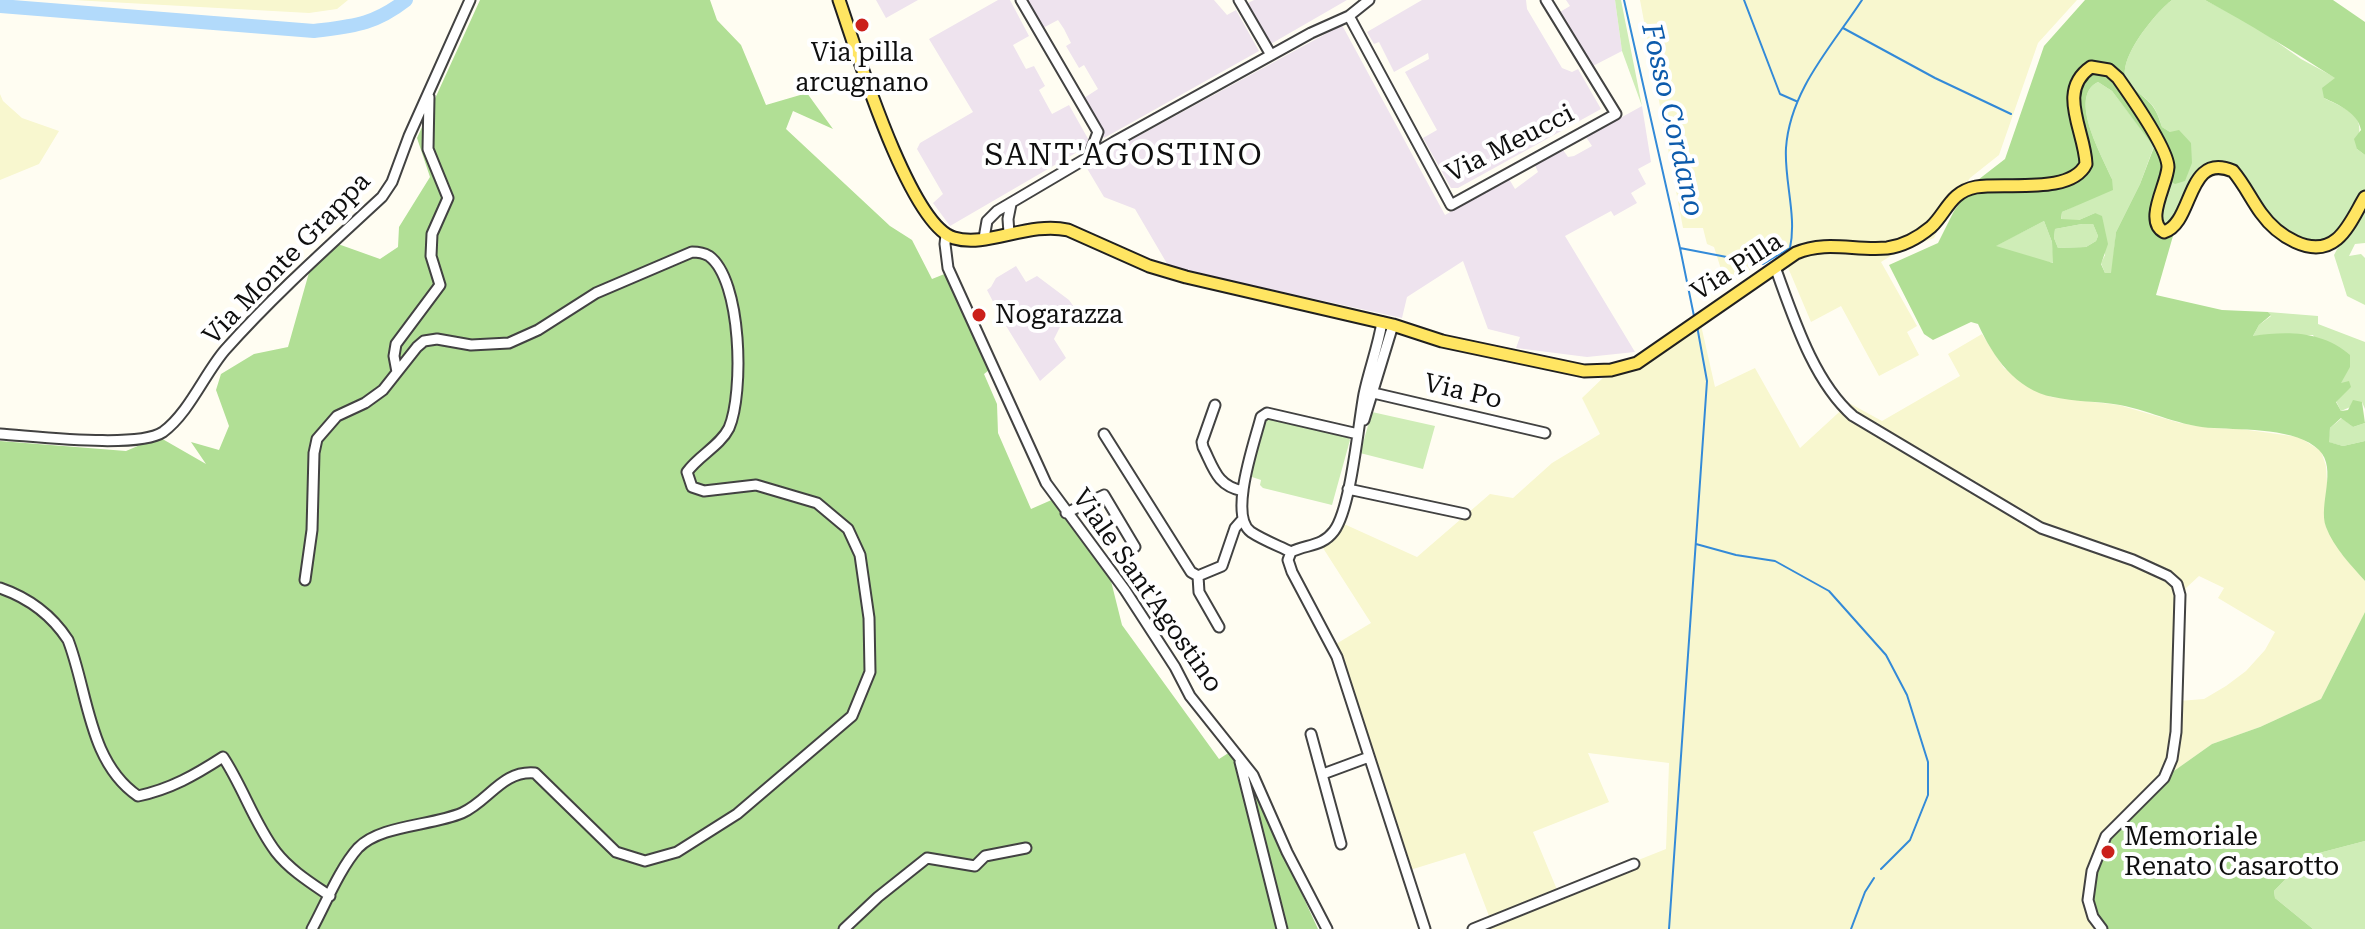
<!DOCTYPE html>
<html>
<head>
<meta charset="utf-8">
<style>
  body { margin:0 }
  canvas { display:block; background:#fffdf2 }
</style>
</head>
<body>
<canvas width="2365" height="929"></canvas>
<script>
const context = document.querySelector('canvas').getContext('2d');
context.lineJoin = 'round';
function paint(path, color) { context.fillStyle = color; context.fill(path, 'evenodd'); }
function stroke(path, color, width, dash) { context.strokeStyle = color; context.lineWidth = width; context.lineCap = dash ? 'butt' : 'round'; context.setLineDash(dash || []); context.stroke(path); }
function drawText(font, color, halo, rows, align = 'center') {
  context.font = font + ' "Roboto Serif",serif'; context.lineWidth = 8; context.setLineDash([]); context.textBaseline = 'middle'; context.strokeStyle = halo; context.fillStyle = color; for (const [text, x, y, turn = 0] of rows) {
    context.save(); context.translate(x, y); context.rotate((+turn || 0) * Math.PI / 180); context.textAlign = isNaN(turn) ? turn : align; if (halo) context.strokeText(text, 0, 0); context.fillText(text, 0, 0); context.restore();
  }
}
paint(new Path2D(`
  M876,0H918L886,18Z
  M998,0H1010L1029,36L1013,45L1026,69L1034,66L1045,86L1039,90L1052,114L1069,105L1091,144L950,226L933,203L943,194L917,149L920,143L973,112L929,39Z
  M1025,0H1214L1227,15L1236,10L1259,51L1104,138L1081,100L1098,89L1084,65L1079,68L1066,46L1071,43L1064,29L1058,20L1041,29Z
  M1254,0H1347L1269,45L1246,4Z
  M1422,0H1526L1527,9L1562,68L1572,72L1578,69L1601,109L1458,188H1451L1423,138L1437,130L1405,72L1429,59L1428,53L1394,72L1379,42L1374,44L1367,32Z
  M1566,0H1615L1622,51L1591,67L1560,12L1570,6Z
  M1342,25L1445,215L1509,179L1515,189L1538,172L1534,163L1561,147L1568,157L1574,156L1592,146L1586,137L1642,106L1651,162L1638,169L1646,184L1631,193L1637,203L1614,216L1611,211L1565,236L1635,352L1587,357L1516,348L1520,337L1488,329L1463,261L1407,297L1402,318L1169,267L1135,209L1104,197L1085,165Z
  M1016,266L1026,282L1037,276L1069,300L1074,307L1065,317L1054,339L1066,358L1040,381L1003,321L987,290L991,287L996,278Z`), '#eee3ee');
paint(new Path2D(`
  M73,0H348L337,9L309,13Z
  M1640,0H2077L2038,43L1999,155L1970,178L1948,208L1934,238L1897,252L1881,262L1917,326L1907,332L1919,355L1879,376L1841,306L1811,322L1781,251L1726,285L1714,247L1707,244L1703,228H1683Z
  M0,94L3,101L22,118L59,131L39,164L0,180Z
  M1701,325L1715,387L1755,368L1800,448L1849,403L1882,421L1960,376L1948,354L1982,334L2004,368L2051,397L2119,405L2180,423L2211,428L2241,429L2299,437L2321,451L2326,466L2327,482L2341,553L2365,581V612L2321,699L2260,727L2212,744L2164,778L2102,929H1491L1489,916L1465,853L1410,870L1336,644L1371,623L1323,548L1344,524L1417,557L1490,494L1513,498L1552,463L1600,434L1582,398L1607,374ZM2199,576L2224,588L2218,598L2275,632L2265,650L2246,671L2226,686L2204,699L2179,701L2186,588ZM1588,753L1669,763L1666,849L1558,892L1533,832L1609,802Z`), '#f8f7cf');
paint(new Path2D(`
  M1615,0H1621L1642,106L1622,51Z
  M2172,0H2205L2253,25L2301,59L2336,78L2324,98C2354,113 2365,114 2357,149L2365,155V243L2355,244L2349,256L2361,254L2365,258V305L2347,296L2334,255L2343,238L2332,245L2291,243L2231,173H2208L2195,186L2180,224L2156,230L2170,132L2162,127C2154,99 2147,102 2129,84C2111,65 2157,11 2172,0Z
  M2098,82L2112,91L2154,146L2140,184L2116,232L2112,273H2105L2101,263L2105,255L2095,213L2079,220H2061L2062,212L2079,204L2112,179C2103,157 2067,97 2098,82Z
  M2044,221L2052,242L2054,263L1998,253L1995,246Z
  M2082,224H2093L2098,236L2096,241L2086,247L2058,248L2054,238L2055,229Z
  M2268,312L2318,316V324L2365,342V409L2362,402L2341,411L2336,401L2340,384L2313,335L2253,336L2259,325L2271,316Z
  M1372,412L1435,426L1423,469L1360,453Z
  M1268,417L1348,437L1350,440L1332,505L1263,488L1260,485L1261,480L1249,476L1264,420Z
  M2342,418L2353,427L2365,423V441L2343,446L2328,442L2330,428Z
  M2365,841V929H2313L2275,898L2274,891L2303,861L2319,853Z`), '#cfedb7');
paint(new Path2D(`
  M480,0H710L717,20L741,45L766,105L807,93L833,129L793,111L786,129L890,226L912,240L932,279L947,273L993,367L984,374L997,404L998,433L1031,509L1056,498L1110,577L1122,625L1219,759L1230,752L1249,779L1318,929H0V441L126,451L159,437L206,464L191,442L219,450L229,426L216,390L221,374L254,354L288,347L310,269L338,244L380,259L398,247L399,227L430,177L417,138Z
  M2085,0H2172C2157,11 2111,65 2129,84C2147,102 2154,100 2162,127L2170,132L2179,130L2191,143L2192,163L2185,181L2175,184L2164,177L2152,221L2175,229L2156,295L2222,310L2268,312L2271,315L2259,325L2253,336C2288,331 2322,331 2350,355V367L2341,383L2349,381L2351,387L2336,402L2341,411L2348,410L2353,400L2362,402L2365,423L2353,427L2341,418L2330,428L2329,442L2343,446L2365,441V581C2351,565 2334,548 2326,527C2318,504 2338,469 2319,450C2297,428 2244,430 2214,428C2181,427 2152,411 2120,405C2098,401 2075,402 2053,397C2016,390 1993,357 1978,324L1971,322L1933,340L1924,334L1889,265L1938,243L1954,211L1974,183L2005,159L2044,46ZM2098,82L2112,91L2154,147L2140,184L2116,232L2111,273H2105L2101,264L2108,244L2102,216L2095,213L2079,220L2061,219L2062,212L2113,190L2112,179C2103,157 2067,97 2098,82ZM2044,221L2052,242L2053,263L1996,246ZM2082,224H2093L2098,236L2096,241L2086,247L2058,248L2054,238L2055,229Z
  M2205,0H2333L2365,22V155L2357,149L2354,139L2361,130C2358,113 2339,105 2324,98L2322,88L2335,78C2292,51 2250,24 2205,0Z
  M2365,612V841L2319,853L2303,861L2274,891L2275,898L2313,929H2102L2090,907L2092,871L2106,836L2164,778L2212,744L2260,727L2321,699Z`), '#b1df95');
stroke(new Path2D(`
  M1624,0L1680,248
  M1744,0L1780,94L1796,101
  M1843,28L1935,78L2011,114
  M1694,316L1680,248L1763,264L1790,248C1797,216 1784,180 1786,148C1790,90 1832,46 1862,0
  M1696,544L1736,555L1775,561L1829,591L1886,655L1907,695L1928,762V795L1910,840L1881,869
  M1669,929L1707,381L1697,326
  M1851,929L1865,892L1874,878`), '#338ad8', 2);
stroke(new Path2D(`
  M0,6L314,31C353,26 374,25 406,0`), '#b2dafb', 14);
const minor = new Path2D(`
  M1021,0L1098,132L1089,156
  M1239,0L1271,55
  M1349,16L1451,205L1616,114L1546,0
  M1009,233L1008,219L1011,204
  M946,235L945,244L948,268L1046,483L1125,590L1175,667L1190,696L1253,775L1287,852L1327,929
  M984,238L987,221L997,211L1114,142L1311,33L1349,16L1369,0
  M1775,267C1793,316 1813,381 1853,416L2041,528L2133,560L2168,576L2177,584L2180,595L2176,732L2172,759L2164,778L2106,836L2092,871L2088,900L2093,917L2102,929
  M397,372L394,356L396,344L440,285L431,256L432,234L448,198L428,149L429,97
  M1365,391L1545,433
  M1215,405L1202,442L1203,447C1214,469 1217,486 1243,491
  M1364,420L1393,325
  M0,434C34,436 138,449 163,432C189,413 205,373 225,350C274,295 328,247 382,197L392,182L409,136L470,0
  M1104,434L1191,572L1198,576L1222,566L1235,528L1242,520
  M1348,489L1465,514
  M1066,513L1104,495L1135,547
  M1291,552L1288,560L1292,572L1337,657L1425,929
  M1291,552C1279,546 1263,540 1251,532C1228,516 1255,441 1261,417L1267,413L1358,434
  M1291,552C1307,544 1322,547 1334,531C1351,508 1358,426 1364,394C1369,370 1378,347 1382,322
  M1198,576L1199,592L1219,627
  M305,580L312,530L314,453L317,439L337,416L365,403L383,390L417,347L424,341L437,339L471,345L509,343L538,330L596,293L692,252C698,252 704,253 709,256C742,280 744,393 729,428C720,446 698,456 687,472L692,487L704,491L756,485L817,503L848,529L860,555L869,618L870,672L852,716L737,814L677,852L645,861L616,852L535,773C502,770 489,801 462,813C431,826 380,825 358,848C340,868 325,905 312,929
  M0,588C29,598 51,614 68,640C88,691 88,762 138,796C171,789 195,775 223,757C243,787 254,823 276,852C290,870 311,883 330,896
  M1311,734L1341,844
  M1240,762L1282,929
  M1323,774L1369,757
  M844,929L878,897L927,858L975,866L985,856L1026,848
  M1473,929L1634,864`);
const major = new Path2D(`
  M839,0C855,46 909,225 954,238C987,248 1029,221 1068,230L1149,266L1186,277L1393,325L1442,341L1584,371L1611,370L1637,363L1796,253C1826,240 1855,251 1887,248C1903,246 1919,237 1931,227C1947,212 1950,192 1976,187C2005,182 2071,195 2086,164C2085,131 2056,91 2091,67L2109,70L2118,78C2130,95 2168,149 2168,167C2167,185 2144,221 2164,232C2194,223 2186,151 2233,171C2244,184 2251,199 2261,213C2276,234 2312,260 2337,239C2349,229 2357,210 2365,197`);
stroke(minor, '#424242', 13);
stroke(major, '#202020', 15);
stroke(minor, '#fff', 9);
stroke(major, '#ffe562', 11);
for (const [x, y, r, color] of [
  [862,25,8,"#cb201b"],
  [979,315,8,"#cb201b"],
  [2108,852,8,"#cb201b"]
]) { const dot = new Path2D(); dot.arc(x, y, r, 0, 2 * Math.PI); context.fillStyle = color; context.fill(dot); stroke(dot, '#fff', 3); }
drawText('26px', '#0f0f0f', '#fff', [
  ["Via pilla",862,53,"center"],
  ["arcugnano",862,83,"center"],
  ["Nogarazza",995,315],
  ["Memoriale",2124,837],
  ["Renato Casarotto",2124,867]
], 'left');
drawText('26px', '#0f0f0f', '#fff', [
  ["Via Meucci",1510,144,-27],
  ["Via Monte Grappa",287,259,-46],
  ["Via Pilla",1737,267,-33],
  ["Via Po",1463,392,13],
  ["Viale Sant'Agostino",1147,591,55]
]);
drawText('italic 28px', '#0d5bac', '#fff', [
  ["Fosso Cordano",1672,120,77]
]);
context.letterSpacing = '2px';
drawText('30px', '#0f0f0f', '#fff', [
  ["SANT'AGOSTINO",1124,156]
]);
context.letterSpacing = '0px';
</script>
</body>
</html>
